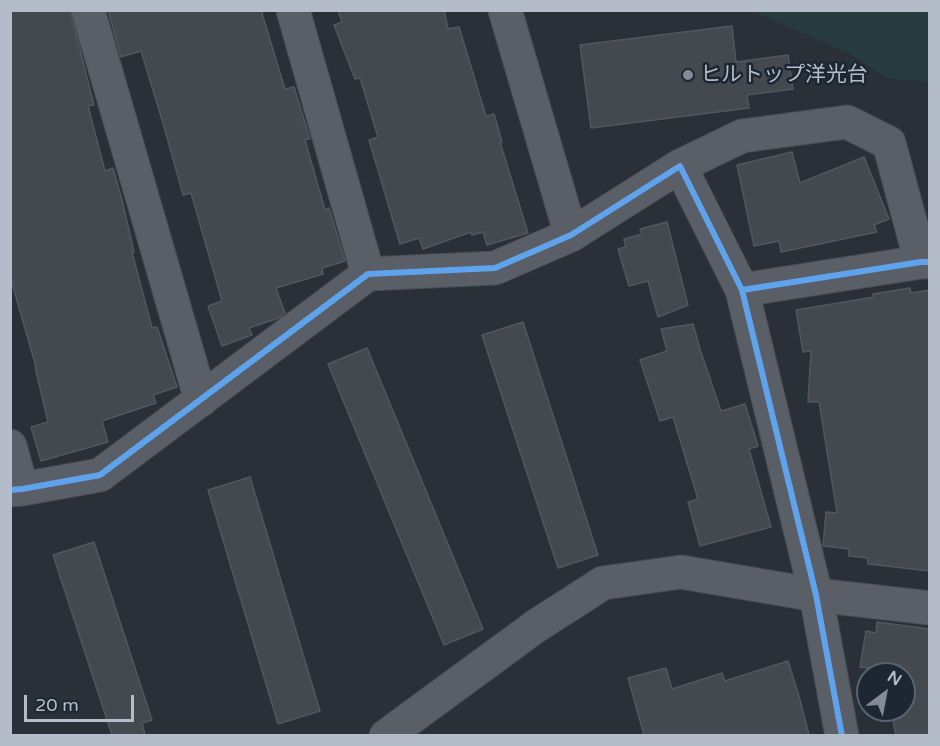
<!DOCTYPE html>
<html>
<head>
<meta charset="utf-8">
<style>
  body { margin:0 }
  #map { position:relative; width:940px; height:746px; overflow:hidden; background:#2a3038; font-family:"Varela Round",sans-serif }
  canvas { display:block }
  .frame { position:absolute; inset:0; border:12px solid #b4bcc9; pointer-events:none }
  .north { position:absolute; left:856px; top:662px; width:60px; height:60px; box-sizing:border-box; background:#1d2633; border:2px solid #59626f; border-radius:50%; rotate:32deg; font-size:16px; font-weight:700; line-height:24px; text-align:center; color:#b4bcc9 }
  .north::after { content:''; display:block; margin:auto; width:21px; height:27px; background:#848b96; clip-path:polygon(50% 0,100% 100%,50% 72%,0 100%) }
  .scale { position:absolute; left:24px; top:695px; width:110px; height:27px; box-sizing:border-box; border:3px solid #b4bcc9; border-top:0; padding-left:8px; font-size:18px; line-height:21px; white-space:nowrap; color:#b4bcc9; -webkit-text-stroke:4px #1d2633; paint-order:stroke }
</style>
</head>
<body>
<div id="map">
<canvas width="940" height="746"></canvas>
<div class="frame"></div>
<div class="north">N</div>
<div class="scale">20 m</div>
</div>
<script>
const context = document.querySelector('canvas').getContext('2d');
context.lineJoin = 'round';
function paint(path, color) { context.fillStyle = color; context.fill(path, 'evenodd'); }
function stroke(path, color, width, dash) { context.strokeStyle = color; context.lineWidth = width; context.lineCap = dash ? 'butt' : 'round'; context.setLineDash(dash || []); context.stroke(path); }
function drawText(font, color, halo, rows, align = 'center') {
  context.font = font + ' "Varela Round","Noto Sans JP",sans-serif'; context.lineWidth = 5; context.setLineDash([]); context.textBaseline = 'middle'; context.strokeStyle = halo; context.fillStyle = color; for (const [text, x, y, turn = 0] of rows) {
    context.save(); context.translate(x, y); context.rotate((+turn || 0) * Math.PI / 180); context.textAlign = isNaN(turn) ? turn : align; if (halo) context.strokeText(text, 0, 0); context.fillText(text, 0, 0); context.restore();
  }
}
paint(new Path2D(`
  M750,11H929V82L886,78L849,53Z`), '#273a3e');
const building = new Path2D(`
  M10,10H70L94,105L88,106L105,171L113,168L122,200L134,252H132L152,328L157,327L177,387L153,395L156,403L102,421L108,442L41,461L31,427L48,422L35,367H36L10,276Z
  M108,10H261L285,89L294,87L310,139L305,140L325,210L329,208L345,261L322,268L323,274L276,288L285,313L279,318L249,328L252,335L222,346L208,306L222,301L191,193L183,195L163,123L141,51L121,57Z
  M338,10H444L448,29L459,27L486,116L494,114L502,142H500L528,233L487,245L483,232L472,235L471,232L423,249L419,238L400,244L369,140L378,137L360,78L355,79L334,25L342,22Z
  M732,26L736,62L788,55L793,89L747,95L749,108L591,128L580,45Z
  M792,152L800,183L864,157L889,219L874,225L877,232L781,252L779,241L754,246L737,165Z
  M667,222L688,305L658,317L648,281L629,286L618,249L626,247L624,239L642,234L640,229Z
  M910,288L911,293L930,290V571L868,564L867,558L849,556V549L823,546L826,512L837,513L819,402H808L811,351L803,352L796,310L874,297L873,294Z
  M523,322L598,555L558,568L482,335Z
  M693,324L700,349L721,411L745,404L758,446L749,449L771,527L700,546L688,502L698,499L673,417L660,421L640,360L667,351L661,329Z
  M367,348L483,629L444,645L328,364Z
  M250,477L320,711L278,724L208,490Z
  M94,542L152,720L142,723L145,735H112L53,555Z
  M877,622L930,629V735H896L891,710H904V674H883L882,670L860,667L866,631L876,633Z
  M788,661L799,696L809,735H644L628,678L666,668L672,689L722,673L725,681Z`);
paint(building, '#444950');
stroke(building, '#52575f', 1.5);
const minor = new Path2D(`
  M88,10L201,400
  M293,10L368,274
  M505,10L571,235
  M680,166L742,136L847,122L889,143L921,262
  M10,446L22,489
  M10,490L22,489L100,475L368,274L495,268L571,235L680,166L742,290
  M386,736L536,626L603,583L681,572L816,595L930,608
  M842,736L816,595L742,290L921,262H930`);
stroke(minor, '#484c53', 35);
stroke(minor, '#5a5e66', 33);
stroke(new Path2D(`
  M10,490L22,489L100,475L368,274L495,268L571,235L680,166L742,290
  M842,736L816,595L742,290L921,262H930`), '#60a3ed', 6);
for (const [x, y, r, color] of [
  [688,75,6,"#848b96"]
]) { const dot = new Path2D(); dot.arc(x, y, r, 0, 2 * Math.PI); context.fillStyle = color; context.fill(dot); stroke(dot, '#1d2633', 2); }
drawText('21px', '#b4bcc9', '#1d2633', [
  ["ヒルトップ洋光台",700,75]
], 'left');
</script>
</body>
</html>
